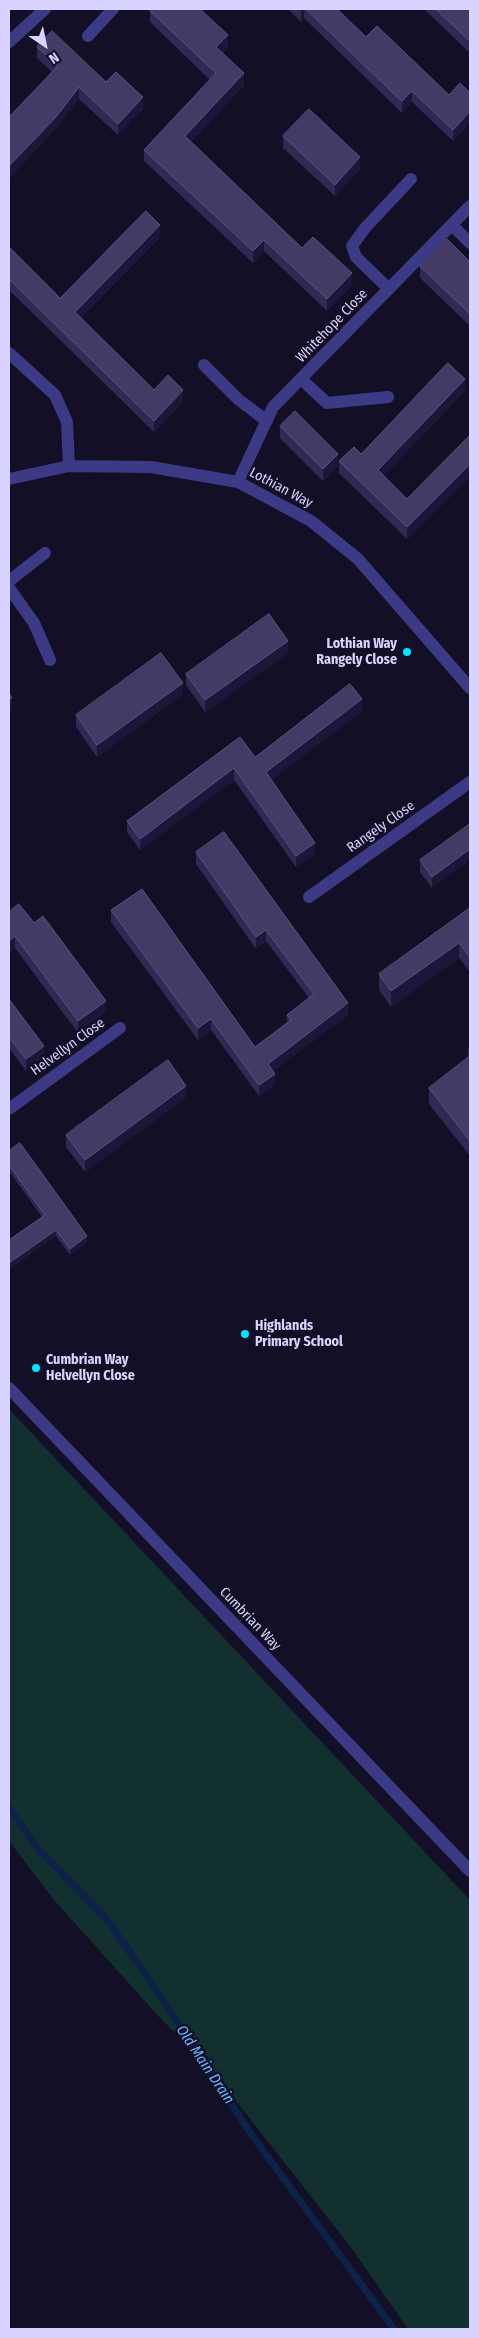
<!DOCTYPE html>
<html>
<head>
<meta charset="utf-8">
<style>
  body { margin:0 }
  #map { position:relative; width:479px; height:2338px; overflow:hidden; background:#130f26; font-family:"Fira Sans Condensed",sans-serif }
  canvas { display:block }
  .frame { position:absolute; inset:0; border:10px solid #d9d4ff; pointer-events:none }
  .north { position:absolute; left:20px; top:20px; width:50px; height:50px; -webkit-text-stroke:4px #130f26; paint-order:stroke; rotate:146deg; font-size:14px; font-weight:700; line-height:20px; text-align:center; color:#d9d4ff }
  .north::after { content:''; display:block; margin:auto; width:18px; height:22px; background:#d9d4ff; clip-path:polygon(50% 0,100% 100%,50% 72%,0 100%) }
</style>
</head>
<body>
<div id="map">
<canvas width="479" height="2338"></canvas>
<div class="frame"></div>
<div class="north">N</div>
</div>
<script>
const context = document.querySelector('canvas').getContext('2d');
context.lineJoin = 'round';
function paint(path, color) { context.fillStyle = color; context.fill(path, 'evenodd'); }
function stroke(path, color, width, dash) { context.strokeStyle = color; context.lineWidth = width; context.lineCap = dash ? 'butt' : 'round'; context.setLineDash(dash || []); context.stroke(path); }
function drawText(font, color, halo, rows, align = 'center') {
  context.font = font + ' "Fira Sans Condensed",sans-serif'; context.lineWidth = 5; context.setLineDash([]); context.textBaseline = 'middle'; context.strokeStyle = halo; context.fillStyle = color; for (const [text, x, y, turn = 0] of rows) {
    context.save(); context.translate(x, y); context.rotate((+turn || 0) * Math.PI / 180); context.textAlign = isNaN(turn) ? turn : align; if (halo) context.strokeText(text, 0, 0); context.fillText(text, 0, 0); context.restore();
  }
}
paint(new Path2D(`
  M9,1409L470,1900V2329H408L350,2246L207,2064L161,2019L54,1900L9,1841Z`), '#12302f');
stroke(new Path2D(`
  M9,1808L36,1846L108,1921L157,1991L251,2134L394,2329`), '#0c2248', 7);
stroke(new Path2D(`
  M88,36L113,9
  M9,42L45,9
  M452,225L470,243
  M389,289L356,257L352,246L365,228L411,179
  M9,353L55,395L67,422L69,466
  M204,365L239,400L267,421
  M301,379L327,403L388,397
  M9,479L69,466L151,467L238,482L311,521L358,559L470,688
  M238,482L273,407L470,206
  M9,581L45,553
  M9,588L34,623L50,660
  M309,897L470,782
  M9,1109L120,1028
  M9,1388L470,1871`), '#3d3a85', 12);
paint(new Path2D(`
  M288,9H337L366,37L449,95L470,93V122L453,141L412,102L402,113L304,18L301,22Z
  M424,9H470V53Z
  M150,11L228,47L222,53L244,85L191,142L302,248L352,285L327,311L264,251L253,263L144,161V150L210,80L150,22Z
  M37,47L106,82L143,109L118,135L79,99L56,128L9,178V117L52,72L37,58Z
  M283,136L360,169L335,196L283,148Z
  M160,237L81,318L154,390L183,402L154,432L9,290V247L60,298Z
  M470,262V326L420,278V266Z
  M465,391L383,476L407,499L470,435V476L407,539L339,473V461L361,454Z
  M280,426L338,466L323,481L280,438Z
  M288,653L205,712L186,685V674Z
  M183,694L97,757L76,727V715Z
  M362,711L271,780L315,854L296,867L234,780L140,850L127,832V821L255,757Z
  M470,824L432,888L420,872V860Z
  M196,852L348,1015L273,1071L275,1085L259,1096L211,1030L198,1040L111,922V910L255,1047L287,1023V1015L309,998L266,941L256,949L196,864Z
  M470,908V972L459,958L391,1007L379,990V974Z
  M9,912L34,923L106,1012L78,1033L15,948L9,952Z
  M9,999L44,1058L26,1071L9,1048Z
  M470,1046V1156L429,1104V1088L468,1058V1048Z
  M186,1097L85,1172L66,1147V1135Z
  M9,1151L87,1242L70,1255L56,1236L9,1269V1240L42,1217L9,1171Z`), '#312854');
paint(new Path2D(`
  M302,9H304V18L301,22V10Z
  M228,35V47L216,59V47Z
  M244,73V85L185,148V136Z
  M79,87V99L56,128L9,178V166Z
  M412,91V102L402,113V101Z
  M143,97V109L118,135V124Z
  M470,111V122L453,141V130Z
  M360,157V169L335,196V185Z
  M160,225V237L75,324V312Z
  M264,240V251L253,263V251Z
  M352,273V285L327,311V299Z
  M465,379V391L378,482V470Z
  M183,390V402L154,432V421Z
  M338,454V466L323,481V469Z
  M470,464V476L407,539V527Z
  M288,641V653L205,712V700Z
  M183,683V694L97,757V745Z
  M12,698V709L9,712V700Z
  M362,699V711L266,784V772Z
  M234,768V780L140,850V839Z
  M315,843V854L296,867V856Z
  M470,849V860L432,888V877Z
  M266,930V941L256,949V937Z
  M15,936V948L9,952V941Z
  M459,943V958L391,1007V991Z
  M106,1001V1012L78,1033V1021Z
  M348,1003V1015L268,1075V1064Z
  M211,1019V1030L198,1040V1028Z
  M44,1046V1058L26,1071V1059Z
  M275,1074V1085L259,1096V1085Z
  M186,1086V1097L85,1172V1160Z
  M56,1230V1236L9,1269V1263Z
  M87,1236V1242L70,1255V1249Z`), '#1d163a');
const building = new Path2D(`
  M151,9H200L228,35L216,47L244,73L185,136L302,248L313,237L352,273L327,299L264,240L253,251L144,150L216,73L150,11Z
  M306,9H337L366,37L377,26L449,95L460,83L470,93V111L453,130L412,91L402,101Z
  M436,9H470V41Z
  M52,31L106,82L116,72L143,97L118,124L79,87L56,117L9,166V117L58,66L37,47Z
  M309,109L360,157L335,185L283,136Z
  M146,211L160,225L75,312L154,390L168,375L183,390L154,421L9,279V247L60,298Z
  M447,239L470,262V314L420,266Z
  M448,363L465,379L378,470L407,499L470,435V464L407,527L339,461L354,447L361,454Z
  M295,411L338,454L323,469L280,426Z
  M269,614L288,641L205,700L186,674Z
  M161,653L183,683L97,745L76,715Z
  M350,684L362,699L266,772L315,843L296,856L234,768L140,839L127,821L240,737L255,757Z
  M9,693L12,698L9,700Z
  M470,824V849L432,877L420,860Z
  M224,832L348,1003L268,1064L275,1074L259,1085L211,1019L198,1028L111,910L142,889L255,1047L291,1020L287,1015L314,994L266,930L256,937L196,852Z
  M19,904L34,923L43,916L106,1001L78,1021L15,936L9,941V912Z
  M470,908V957L459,943L391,991L379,974Z
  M9,999L44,1046L26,1059L9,1037Z
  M470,1056V1141L429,1088Z
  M168,1060L186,1086L85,1160L66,1135Z
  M20,1143L87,1236L70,1249L56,1230L9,1263V1240L45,1215L9,1165V1151Z`);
paint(building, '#433a66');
stroke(building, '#5a527e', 1);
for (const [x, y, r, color] of [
  [407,652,5,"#00e5ff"],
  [245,1334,5,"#00e5ff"],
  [36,1368,5,"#00e5ff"]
]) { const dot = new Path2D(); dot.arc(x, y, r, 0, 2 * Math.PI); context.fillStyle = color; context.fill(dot); stroke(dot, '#130f26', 2); }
drawText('14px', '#d9d4ff', '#130f26', [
  ["Whitehope Close",332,326,-46],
  ["Lothian Way",281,488,28],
  ["Rangely Close",381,827,-35],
  ["Helvellyn Close",68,1047,-36],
  ["Cumbrian Way",250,1619,46]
]);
drawText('bold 14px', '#d9d4ff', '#130f26', [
  ["Lothian Way",397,644,"right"],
  ["Rangely Close",397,660,"right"],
  ["Highlands",255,1326],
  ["Primary School",255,1342],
  ["Cumbrian Way",46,1360],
  ["Helvellyn Close",46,1376]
], 'left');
drawText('italic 15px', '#62b6ff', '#130f26', [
  ["Old Main Drain",205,2065,56]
]);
</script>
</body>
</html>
